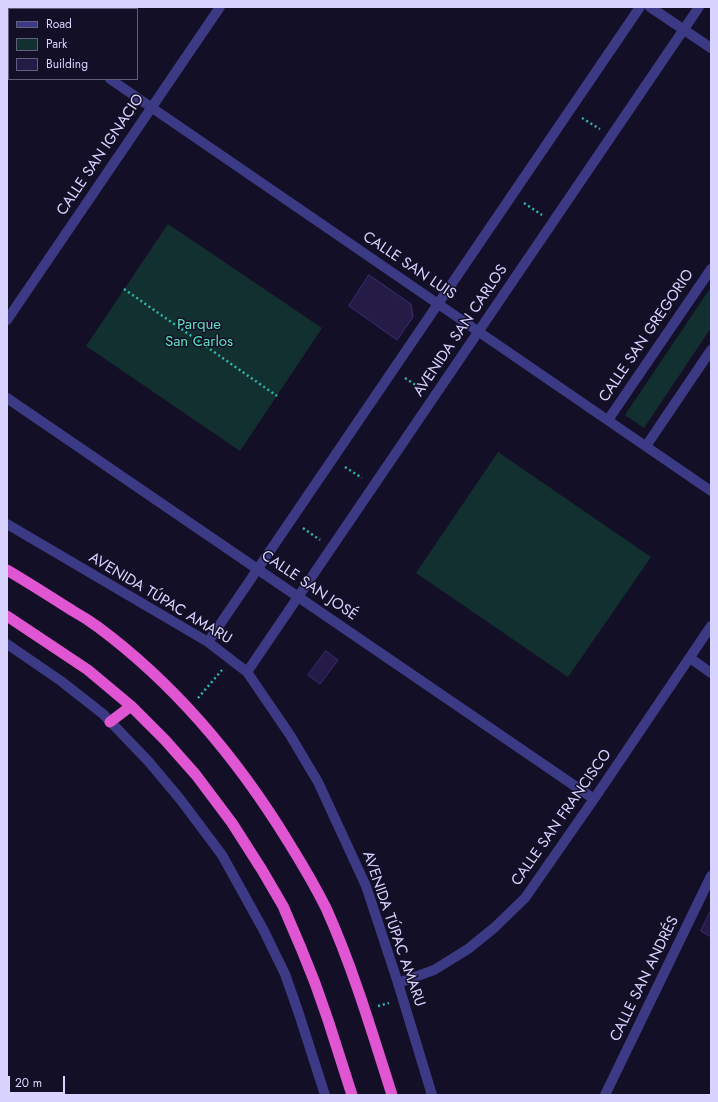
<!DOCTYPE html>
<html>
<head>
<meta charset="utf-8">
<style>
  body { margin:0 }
  #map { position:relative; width:718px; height:1102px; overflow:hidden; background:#130f26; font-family:Jost,sans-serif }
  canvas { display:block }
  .frame { position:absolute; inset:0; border:8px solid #d9d4ff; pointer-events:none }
  .legend { position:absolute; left:8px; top:8px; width:130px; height:72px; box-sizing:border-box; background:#130f26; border:1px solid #625e7d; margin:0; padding:5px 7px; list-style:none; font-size:12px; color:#d9d4ff }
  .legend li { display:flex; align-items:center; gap:8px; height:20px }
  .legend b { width:20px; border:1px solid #625e7d }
  .scale { position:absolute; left:8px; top:1076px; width:57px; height:18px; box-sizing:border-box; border:2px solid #d9d4ff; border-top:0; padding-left:5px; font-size:12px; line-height:14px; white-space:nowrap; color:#d9d4ff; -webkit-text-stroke:3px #130f26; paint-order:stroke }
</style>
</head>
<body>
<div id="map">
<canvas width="718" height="1102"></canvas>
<div class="frame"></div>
<ul class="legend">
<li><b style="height:5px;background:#3d3a85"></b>Road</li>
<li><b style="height:11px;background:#12302f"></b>Park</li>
<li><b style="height:11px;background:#241b47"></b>Building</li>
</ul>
<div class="scale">20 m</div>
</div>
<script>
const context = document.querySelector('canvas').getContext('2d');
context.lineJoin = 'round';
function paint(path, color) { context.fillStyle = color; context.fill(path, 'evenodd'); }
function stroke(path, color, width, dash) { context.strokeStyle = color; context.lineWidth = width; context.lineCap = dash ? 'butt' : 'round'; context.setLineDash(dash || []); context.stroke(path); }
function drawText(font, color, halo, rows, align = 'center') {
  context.font = font + ' Jost,sans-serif'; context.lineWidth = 3; context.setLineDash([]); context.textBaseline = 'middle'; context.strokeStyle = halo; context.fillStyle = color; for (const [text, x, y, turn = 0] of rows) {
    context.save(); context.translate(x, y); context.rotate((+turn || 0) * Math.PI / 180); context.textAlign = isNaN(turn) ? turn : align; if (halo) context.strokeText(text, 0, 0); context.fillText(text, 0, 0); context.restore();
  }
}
paint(new Path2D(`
  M168,224L322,328L240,451L86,346Z
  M711,287V328L644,428L625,415Z
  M498,452L651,557L568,677L416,573Z`), '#12302f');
const building = new Path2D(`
  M369,275L411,304L413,317L397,340L349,306Z
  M326,651L338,660L320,684L308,675Z
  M711,910V937L701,931Z`);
paint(building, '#241b47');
stroke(building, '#3b2d73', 1);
stroke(new Path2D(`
  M582,118L600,129
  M524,203L542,215
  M124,289L277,396
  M405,378L423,390
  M345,467L362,478
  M303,528L320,540
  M198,698L222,670
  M378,1006L389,1003`), '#2fb8b0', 2.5, [2, 3]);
stroke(new Path2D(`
  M650,7L711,48
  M7,9L9,10
  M110,79L711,491
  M7,320L220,7
  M7,398L594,799
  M608,420L711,269
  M646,446L711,350
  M690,658L711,673
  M398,983L434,970L468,949L494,928L525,898L594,799L711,626
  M605,1095L711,876`), '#3d3a85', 10);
stroke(new Path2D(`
  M7,524L208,642L247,672L290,735L318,782L366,886L398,983L432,1095
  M208,642L640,7
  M7,644L61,681L103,714L149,762L180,799L222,855L263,929L285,974L299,1014L325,1095
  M247,672L699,7`), '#3d3a85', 10);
stroke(new Path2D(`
  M7,570C29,583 51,597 73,611C82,616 90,621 98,627C176,685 239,761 289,843C302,864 315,886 326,908C353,968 372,1032 392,1095
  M7,616L88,670L131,706L165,740L196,775L232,823L262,870L283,906L301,948L315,983L328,1020L352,1095
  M110,722L131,706`), '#e055d1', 11);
drawText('15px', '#d9d4ff', '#130f26', [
  ["CALLE SAN IGNACIO",101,155,-56],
  ["CALLE SAN LUIS",409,266,34],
  ["AVENIDA SAN CARLOS",461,331,-56],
  ["CALLE SAN GREGORIO",647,336,-56],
  ["CALLE SAN JOSÉ",309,586,34],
  ["AVENIDA TÚPAC AMARU",160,599,31],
  ["CALLE SAN FRANCISCO",562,818,-55],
  ["AVENIDA TÚPAC AMARU",393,929,71],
  ["CALLE SAN ANDRÉS",645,979,-64]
]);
drawText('15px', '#5fe0c0', '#130f26', [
  ["Parque",199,325],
  ["San Carlos",199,342]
]);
</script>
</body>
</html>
